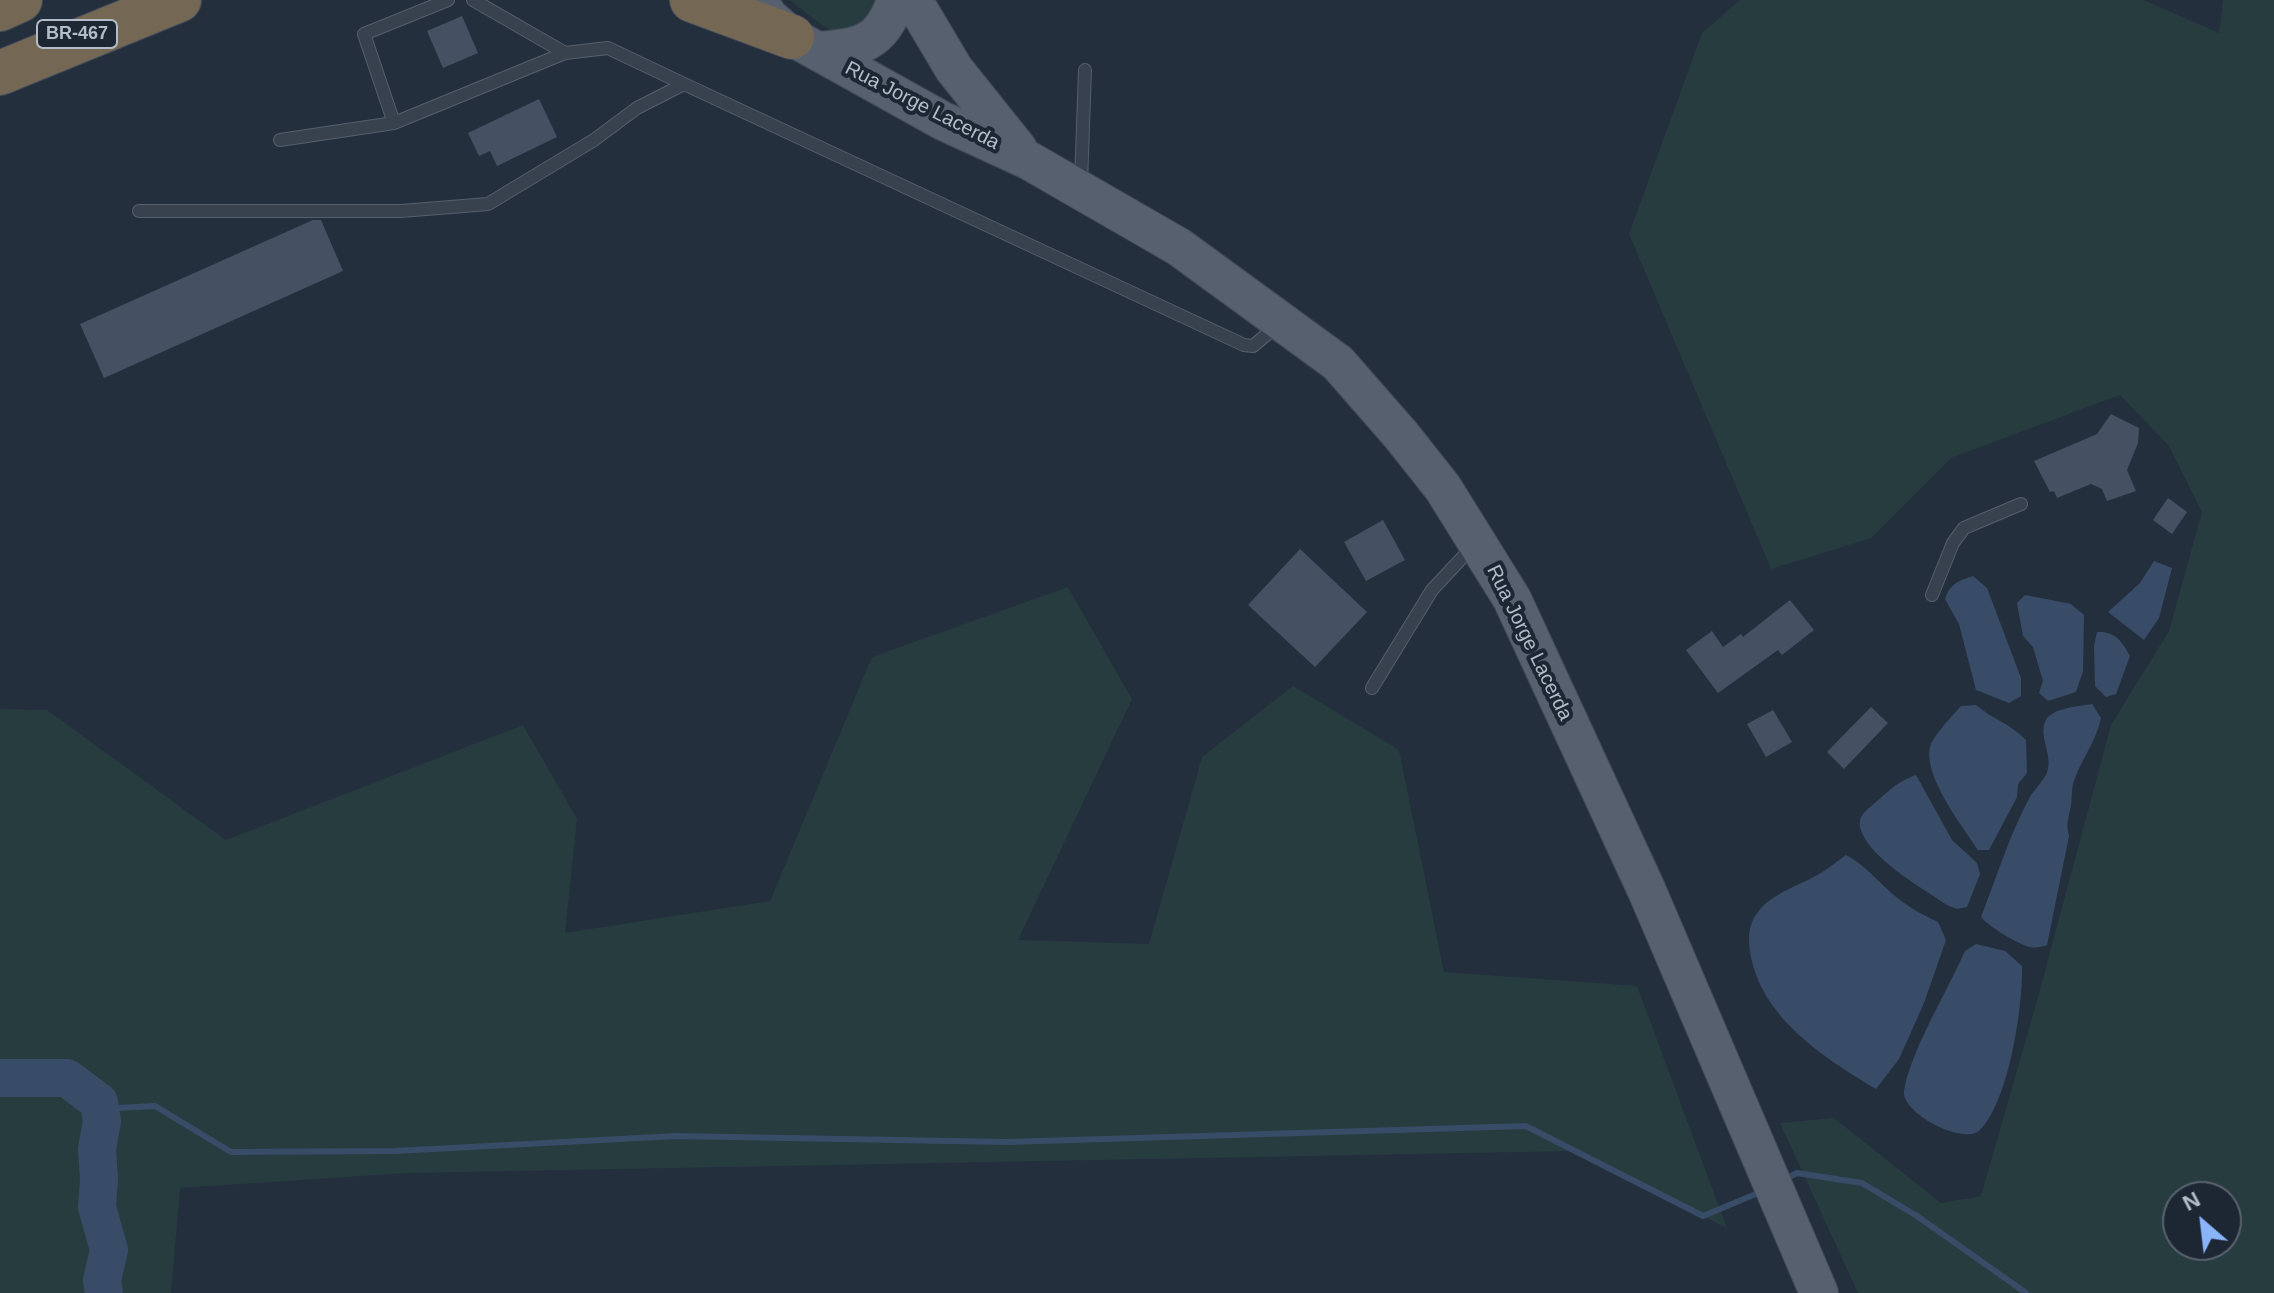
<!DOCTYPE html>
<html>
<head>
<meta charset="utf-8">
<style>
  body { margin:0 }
  #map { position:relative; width:2274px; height:1293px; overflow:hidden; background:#242f3e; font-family:Helvetica,sans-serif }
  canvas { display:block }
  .north { position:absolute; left:2162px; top:1181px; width:80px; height:80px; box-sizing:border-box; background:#1d2633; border:2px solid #59626f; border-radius:50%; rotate:332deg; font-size:22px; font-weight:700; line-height:32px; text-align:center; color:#b4bcc9 }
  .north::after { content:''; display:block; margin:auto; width:28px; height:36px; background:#8ab4f8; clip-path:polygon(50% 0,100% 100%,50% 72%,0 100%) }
</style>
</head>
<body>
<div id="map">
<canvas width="2274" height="1293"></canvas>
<div class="north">N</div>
</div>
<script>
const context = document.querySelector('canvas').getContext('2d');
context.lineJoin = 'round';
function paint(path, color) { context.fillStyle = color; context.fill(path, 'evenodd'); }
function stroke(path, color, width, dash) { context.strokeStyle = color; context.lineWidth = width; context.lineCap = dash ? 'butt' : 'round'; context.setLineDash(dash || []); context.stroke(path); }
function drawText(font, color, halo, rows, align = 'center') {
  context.font = font + ' Helvetica,sans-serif'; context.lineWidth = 8; context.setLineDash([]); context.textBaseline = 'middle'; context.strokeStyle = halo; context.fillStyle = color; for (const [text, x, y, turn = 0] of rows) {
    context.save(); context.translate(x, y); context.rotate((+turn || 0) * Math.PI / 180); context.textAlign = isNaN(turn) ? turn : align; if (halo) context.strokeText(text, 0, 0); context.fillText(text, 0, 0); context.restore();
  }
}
paint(new Path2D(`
  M789,0H879L866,23L833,33Z
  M1740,0H2144L2219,33L2223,0H2274V1293H1858L1780,1123L1834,1118L1941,1203L1981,1196L2038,997L2111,725L2169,631L2202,512L2169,446L2120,395L1951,458L1871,538L1771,569L1629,234L1702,33ZM2178,1197H2226V1245H2178Z
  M1068,587L1132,699L1018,940L1149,944L1202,757L1293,686L1399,750L1444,972L1637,986L1727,1228L1573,1151L407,1173L180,1188L171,1293H0V709L47,710L226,840L523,725L577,819L565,933L770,901L872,657Z`), '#263c3f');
paint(new Path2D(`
  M2154,561L2172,568L2159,618L2144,640L2108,612L2140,583Z
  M1973,576L1987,588L2021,678V696L2009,703L1976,690L1959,624L1945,599C1950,584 1958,581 1973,576Z
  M2025,595L2071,604L2084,615L2083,671L2076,692L2048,701L2039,693L2043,681L2033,647L2023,636L2017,603Z
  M2097,632C2115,631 2122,641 2130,656L2116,694L2106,697L2095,686L2094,646Z
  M2092,704L2101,718C2096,741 2083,757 2075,778C2070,790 2073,799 2070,810C2068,821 2066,824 2069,836L2047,945C2040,947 2034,949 2026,946C2015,942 1988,926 1981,917C1997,876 2010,833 2031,795C2036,788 2042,782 2046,775C2055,756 2037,736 2046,720C2052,708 2080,706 2092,704Z
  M1976,705C1992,719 2011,724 2026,740L2027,773L2018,784L2017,797L1989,850H1978C1963,827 1923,776 1930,747C1933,736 1953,715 1961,706Z
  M1916,775L1952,840L1977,863L1980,874L1967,907L1957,909L1947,905C1922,888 1867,857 1860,827C1858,815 1868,809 1876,802C1891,789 1897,782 1916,775Z
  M1846,855C1864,865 1870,873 1885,887C1900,902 1918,913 1938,922L1946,940L1924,1003L1899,1059L1876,1089C1823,1057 1761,1018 1750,952C1748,936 1748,925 1758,912C1772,893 1801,885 1821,873C1829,868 1837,861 1846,855Z
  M1976,944L2005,951L2022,966C2023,1006 2009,1101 1980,1130C1964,1146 1901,1113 1904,1091C1910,1052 1948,990 1965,951Z`), '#394c67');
stroke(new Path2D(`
  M99,1109L155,1106L231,1152L395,1151L676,1136L1007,1142L1526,1126L1703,1216L1763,1191
  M1783,1180L1797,1173L1862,1183L1917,1216L2026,1293`), '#394c67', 6);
stroke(new Path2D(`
  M0,1078H67L99,1102L102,1121L97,1149L99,1179L97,1207L109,1250L102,1280L104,1293`), '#394c67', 38);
paint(new Path2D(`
  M462,16L478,53L443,68L427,31Z
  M539,99L557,137L497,166L490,151L479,156L468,133Z
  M313,220H321L343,271L104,378L80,324Z
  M2111,414L2139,428L2138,443L2127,470L2136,491L2107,501L2102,489L2091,484L2057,498L2054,491L2050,492L2034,461L2097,434Z
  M2168,498L2187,512L2172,534L2153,520Z
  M1383,520L1405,560L1366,581L1344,542Z
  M1300,549L1367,612L1315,667L1248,605Z
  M1790,600L1814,630L1782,655L1778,650L1718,693L1686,650L1712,631L1723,647L1741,634L1743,637Z
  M1871,707L1888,723L1844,769L1827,752Z
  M1773,710L1792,742L1766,757L1747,724Z`), '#455162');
const lane = new Path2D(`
  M473,0L565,53
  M394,123L364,34L448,0
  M280,140L394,123L565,53L608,48L684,84
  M1081,183L1085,70
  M139,211H401L488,204L594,140L637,108L684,84L1244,345L1253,346L1277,326
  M1932,595L1953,543L1964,528L2021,504
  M1372,688L1432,590L1474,545`);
const primary = new Path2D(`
  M757,0L769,17L792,37L943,121L1028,160L1179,247L1338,363L1401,435L1443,488L1512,599L1647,891L1819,1293
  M913,0L954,69L1018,149
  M817,51C860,48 882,44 896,0`);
const highway = new Path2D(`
  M692,0L792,37
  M0,9L20,0
  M0,73L179,0`);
stroke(lane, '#565f6c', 14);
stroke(primary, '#414a57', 40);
stroke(highway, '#434c59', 46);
stroke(lane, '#38414e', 12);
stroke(primary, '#56606e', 38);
stroke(highway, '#746855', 44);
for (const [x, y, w] of [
  [77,34,80]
]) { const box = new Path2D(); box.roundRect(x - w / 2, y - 14, w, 28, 6); context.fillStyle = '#1d2633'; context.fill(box); stroke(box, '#b4bcc9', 2); }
drawText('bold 18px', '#b4bcc9', null, [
  ["BR-467",77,34]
]);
drawText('20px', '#b4bcc9', '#1d2633', [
  ["Rua Jorge Lacerda",922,106,27],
  ["Rua Jorge Lacerda",1529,643,64]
]);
</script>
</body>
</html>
